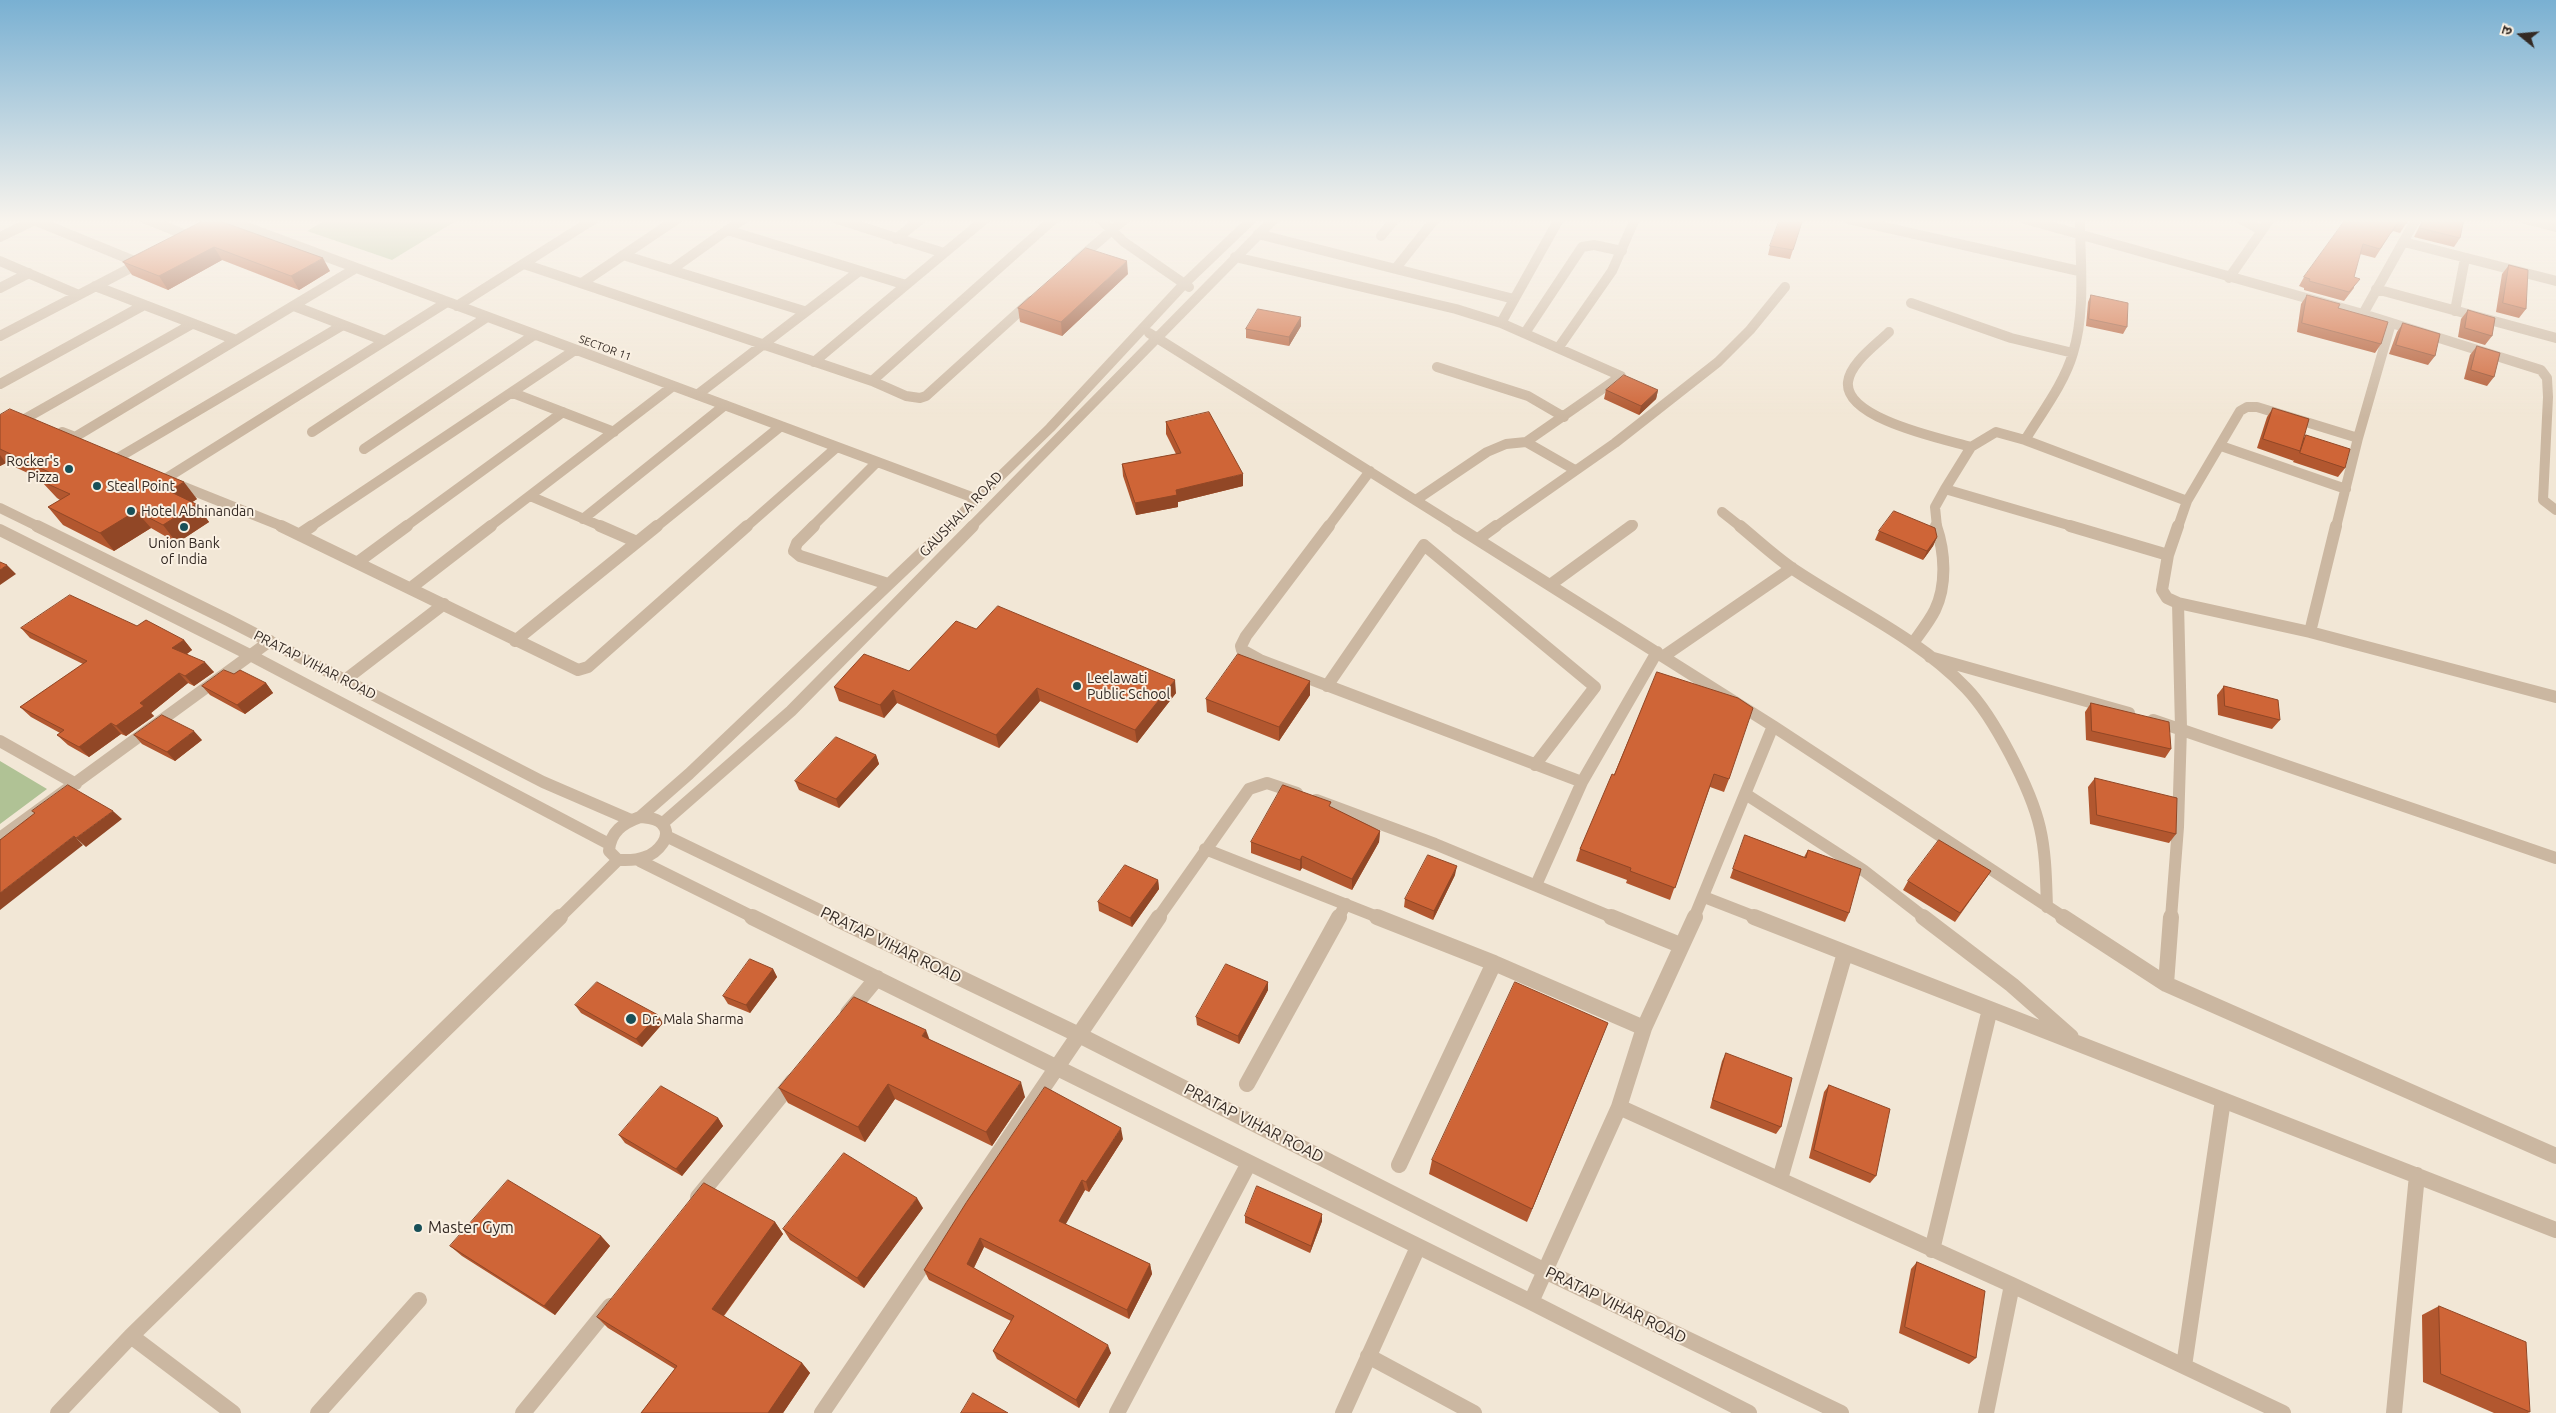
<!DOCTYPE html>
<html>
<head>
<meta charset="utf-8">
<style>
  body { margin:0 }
  #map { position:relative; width:2556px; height:1413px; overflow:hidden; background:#f2e7d6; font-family:Ubuntu,"Noto Sans Devanagari",sans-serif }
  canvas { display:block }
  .north { position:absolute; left:2496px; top:10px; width:50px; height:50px; -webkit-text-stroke:4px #faf0e2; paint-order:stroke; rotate:287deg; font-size:14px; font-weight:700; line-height:20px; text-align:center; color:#342a24 }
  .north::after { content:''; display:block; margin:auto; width:18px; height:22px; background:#342a24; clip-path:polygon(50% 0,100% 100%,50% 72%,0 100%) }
</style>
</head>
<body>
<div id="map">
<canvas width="2556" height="1413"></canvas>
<div class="north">उ</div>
</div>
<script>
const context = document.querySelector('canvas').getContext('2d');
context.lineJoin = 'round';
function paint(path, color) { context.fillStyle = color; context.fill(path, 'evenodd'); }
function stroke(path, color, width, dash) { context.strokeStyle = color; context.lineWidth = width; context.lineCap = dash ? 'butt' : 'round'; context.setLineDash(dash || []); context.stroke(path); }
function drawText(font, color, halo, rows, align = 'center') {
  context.font = font + ' Ubuntu,sans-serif'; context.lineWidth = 4; context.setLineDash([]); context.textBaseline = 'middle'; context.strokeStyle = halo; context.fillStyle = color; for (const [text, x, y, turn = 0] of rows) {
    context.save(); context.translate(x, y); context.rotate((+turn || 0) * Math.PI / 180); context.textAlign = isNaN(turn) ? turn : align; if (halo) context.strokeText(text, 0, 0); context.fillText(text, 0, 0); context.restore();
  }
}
paint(new Path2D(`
  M327,219H459L392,260L307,231Z
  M0,761L47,789L0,824Z`), '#b0c295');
stroke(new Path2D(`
  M146,219L191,237
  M225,219L977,499
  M743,219L671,270L804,311
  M837,219L944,253
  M1100,219L1124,242L1189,287
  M1848,219L2079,271
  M2025,219L2363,314L2541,370L2547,378L2548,397L2543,500L2556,510
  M2241,219L2261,230
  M2525,219L2556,227
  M34,220L139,263
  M727,230L906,285
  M1258,234L1514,299
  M1381,236L1395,219
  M0,237L37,219
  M896,239L921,219
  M2404,242L2556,281
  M623,255L671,270
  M1235,257L1456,309L1501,323L1621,376L1526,442L1506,444L1487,452L1416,500
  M0,261L79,295
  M1076,261L1125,219
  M524,264L872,381L906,396L920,398L926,396L1031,301
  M1396,268L1435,219
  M2229,278L2270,219
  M582,283L677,219
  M95,286L236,340
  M0,288L29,273
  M2376,289L2556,338
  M1911,303L2011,338L2073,353
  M294,306L385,341
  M457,306L594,219
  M2455,311L2465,258
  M2363,314L2416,219
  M1501,323L1559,219
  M1889,332C1876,345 1850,363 1848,382C1844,419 1944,439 1971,447
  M1149,333L1458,527
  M1525,333L1582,247L1594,245L1622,251
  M0,336L142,262
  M1559,347L1612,271L1635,219
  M814,362L985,219
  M1437,367L1528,396L1564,417
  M872,381L1054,219
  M0,384L144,305
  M513,393L614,432
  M697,395L858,272
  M62,432L75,437L356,268
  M312,432L487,317
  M0,433L192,324
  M2025,440C2042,412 2064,384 2073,353C2086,311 2080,262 2080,219
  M1526,442L1575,470
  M2221,446L2346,489
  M364,449L534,335
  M116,459L343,325
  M165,479L447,302
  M174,483L284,527
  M530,496L603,527
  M0,508L39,527
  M1722,512L1741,527
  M583,519L725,405
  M310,527L575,350
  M405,527L563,412
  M489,527L673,386
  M656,527L781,426
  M746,527L837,447
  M812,527L877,462
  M948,527L1050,428L1184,284L1252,219
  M971,527L1274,219
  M1328,527L1370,471
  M1495,527L1615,443L1718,362L1750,330L1785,287
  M1630,527L1633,525
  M1937,527L1935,507L1945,489
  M2075,527L1945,489L1971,447L1996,432L2025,440L2187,501
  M2178,527L2187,501L2240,411L2247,407H2257L2358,438L2391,323
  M2336,527L2358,438`), '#cbb7a1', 10);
stroke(new Path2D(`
  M37,526L228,620L543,782L631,820
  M281,526L578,670L588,667L747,526
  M600,526L637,542
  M814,526L797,543L794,551L800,556L888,584
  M1329,526L1246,636L1241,646L1242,650L1260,660L1582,782
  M1456,526L1773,726
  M1740,526C1757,540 1774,556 1793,569C1851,608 1917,637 1966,688C1994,717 2031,789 2040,828C2046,854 2046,881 2047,907
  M2070,526L2168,555
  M2336,526L2310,632L2556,697
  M0,530L250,655L609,844
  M300,534L312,526
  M1478,539L1496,526
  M358,562L407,526
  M1550,585L1631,526
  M412,587L491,526
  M2178,603L2310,632
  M515,641L657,526
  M1913,643C1920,633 1929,622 1935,610C1947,585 1945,552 1936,526
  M1664,656L1792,568
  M1930,657L2129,713
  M345,680L444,604
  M1327,686L1424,545L1595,687L1535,765
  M2153,720L2556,858
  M0,741L76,784
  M1747,795L1863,870L1925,918
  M1316,800L1435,844L1614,918
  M640,817L689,774L950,526
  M640,817C648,818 657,818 662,824C674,836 657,853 645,857C636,861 628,860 618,860L609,851C610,832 623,823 640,817Z
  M663,823L791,711L973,526
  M666,836L836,918
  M0,838L270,641
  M1205,849L1380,918
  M640,861L755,918
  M1536,885L1582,782L1657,652
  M1704,897L1758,918
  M559,918L618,860
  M1158,918L1249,789L1267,783L1297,793
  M1338,918L1346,904
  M1694,918L1773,726L2065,918
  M2171,918L2178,827L2181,728L2178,603L2167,598L2162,590L2168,555L2178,526`), '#cbb7a1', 12);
stroke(new Path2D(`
  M752,917L1531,1302L1749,1413
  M833,917L1079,1035L1545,1271L1841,1413
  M1377,917L1494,963L1644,1028
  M1611,917L1680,945
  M1754,917L2556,1230
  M1923,917L2012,985L2071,1037
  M2063,917L2166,984L2556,1156
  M2166,984L2171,917
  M848,1013L877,978
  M1247,1084L1339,917
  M1619,1107L2012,1285L2283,1413
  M1399,1165L1494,963
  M1780,1179L1845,953
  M698,1197L793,1081
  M1932,1250L1990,1009
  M1531,1302L1619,1107L1644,1028L1695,917
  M131,1336L233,1413
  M1368,1356L1474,1413
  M2184,1366L2223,1100
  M58,1413L131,1336L560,917
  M318,1413L419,1300
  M523,1413L610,1306
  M822,1413L1159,917
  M1117,1413L1249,1163
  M1343,1413L1418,1247
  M1986,1413L2012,1285
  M2394,1413L2417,1175`), '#cbb7a1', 16);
paint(new Path2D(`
  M207,219L330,271L299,290L222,260L168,290L132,275L123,262Z
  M1803,219L1790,259L1768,255L1770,246Z
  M2346,219H2409L2400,233L2393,231L2390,234L2375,258L2360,254L2354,277V288L2344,301L2304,290V288L2299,286L2304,277Z
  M2423,219H2464L2460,238L2454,247L2414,237Z
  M2509,265L2526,309L2519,318L2496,312L2502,274Z
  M1128,274L1062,336L1020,322L1018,308Z
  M2091,295L2127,327L2123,334L2086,326L2088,302Z
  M2307,295L2338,308L2381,344L2375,353L2297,332L2301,304Z
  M2468,310L2492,336L2485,345L2458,337L2461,319Z
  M1301,317V326L1289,346L1246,338V329Z
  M2403,323L2435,356L2428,365L2389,354L2397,332Z
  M2477,346L2494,377L2487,386L2464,379L2470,355Z
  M1606,390H1658L1656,399L1639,415L1604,399Z
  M2273,408L2304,438L2306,435L2345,468L2338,477L2293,462L2294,460V461L2257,448L2267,417Z
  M0,415L197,499L192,502L196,504L209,522L177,543L151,528L114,551L63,525L48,507L60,500L57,498L41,481L43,480L6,463L0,466Z
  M1166,422L1243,486L1178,502V507L1136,515L1123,476L1122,464L1176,454L1166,434Z
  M1879,531L1937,537L1933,546L1923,560L1875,540Z
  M137,626L184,640L192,650L187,654L214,672L194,686L188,683L151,713L154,716L126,736L121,734L89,757L68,745L57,735L60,733L31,717L20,707L83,664L30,638L21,628Z
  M976,629L1176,693L1137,743L1040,701L999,748L897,703L884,718L839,701L834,687L909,671Z
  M1657,672L1729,779L1724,792L1710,787L1670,900L1626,883L1627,880L1576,861L1580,849L1614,775Z
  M234,674L266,683L273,693L245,714L210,695L202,686Z
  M1310,681V695L1279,741L1207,712L1206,699Z
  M2224,686L2280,720L2272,729L2218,715L2217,695Z
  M2091,703L2171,749L2165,758L2086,740L2085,712Z
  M134,735L202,740L175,761L142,744Z
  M876,755L879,764L839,808L799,790L795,781Z
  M2095,778L2176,834L2169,843L2090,824L2088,787Z
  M1331,807L1380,831L1379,842L1352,890L1302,868L1300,871L1251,853V842Z
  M1745,835L1804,857L1808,850L1849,913L1845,922L1730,878Z
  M1991,871L1955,922L1903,890L1908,881Z
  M1455,875L1433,920L1404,907L1405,899Z
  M1158,880L1159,889L1132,927L1099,911L1098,902Z
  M773,969L777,977L750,1013L728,1004L723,996Z
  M1268,982V990L1239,1044L1197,1025L1196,1017Z
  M575,1005L663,1023L642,1047L581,1013Z
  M1602,1038L1527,1222L1429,1174L1432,1160Z
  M929,1039L1025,1097L992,1146L895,1099L865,1142L788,1103L779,1088Z
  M1726,1053L1781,1127L1776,1134L1710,1108L1722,1061Z
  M1829,1085L1876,1176L1870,1183L1809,1158L1824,1092Z
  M718,1118L723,1126L682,1176L625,1143L619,1135Z
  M1123,1139L1089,1192L1085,1190L1065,1224L1150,1264L1152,1274L1129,1319L984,1247L974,1268L1111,1353L1079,1408L997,1359L993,1351L1011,1321L929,1280L924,1270Z
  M923,1208L864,1288L790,1240L783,1229Z
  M1245,1216L1322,1221L1310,1253L1245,1223Z
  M775,1222L783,1234L724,1316L802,1363L810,1373L783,1413H641L675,1369L608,1328L597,1317Z
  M601,1236L610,1246L555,1315L462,1256L450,1246Z
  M1917,1262L1976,1358L1969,1364L1899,1333L1911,1269Z
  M2439,1306L2530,1412L2528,1413H2494L2423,1382L2422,1315Z`), '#b2572f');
paint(new Path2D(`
  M2399,222L2393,231L2390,234L2396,225Z
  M214,247L222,260L168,290L159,276Z
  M323,258L330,271L299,290L291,276Z
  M1127,261L1128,274L1062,336L1061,322Z
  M1301,317V326L1289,346V337Z
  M1658,390L1656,399L1639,415L1641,406Z
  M0,455L6,463L0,466Z
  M1243,474V486L1178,502V507L1136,515L1135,503L1176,490Z
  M184,482L197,499L182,509L169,491Z
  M196,504L209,522L177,543L163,525Z
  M136,511L151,528L114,551L100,533Z
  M1937,537L1933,546L1923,560L1927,551Z
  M7,565L16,574L0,585V570Z
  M184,640L192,650L181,658L172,648Z
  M205,662L214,672L194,686L185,676Z
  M179,673L188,683L151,713L154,716L126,736L116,726L140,703Z
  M1175,680L1176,693L1137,743L1135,730Z
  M1310,681V695L1279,741V727Z
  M266,683L273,693L245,714L237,705Z
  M1037,688L1040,701L999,748L996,735Z
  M893,690L897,703L884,718L880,705Z
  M111,723L121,734L89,757L79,747Z
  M194,731L202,740L175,761L167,752Z
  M876,755L879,764L839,808L836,799Z
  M113,811L122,819L86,847L76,838Z
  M1380,831L1379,842L1352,890V879Z
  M74,836L83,845L0,910V893Z
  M1302,856V868L1300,871V860Z
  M1457,866L1455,875L1433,920L1434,911Z
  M1158,880L1159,889L1132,927L1130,918Z
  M773,969L777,977L750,1013L746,1005Z
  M1268,982V990L1239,1044L1238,1036Z
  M658,1015L663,1023L642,1047L636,1039Z
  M1608,1023L1602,1038L1527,1222L1532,1209Z
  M926,1030L932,1046L922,1036Z
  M1021,1082L1025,1097L992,1146L986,1132Z
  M888,1084L895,1099L865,1142L858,1127Z
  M718,1118L723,1126L682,1176L676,1169Z
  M1121,1128L1123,1139L1089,1192L1086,1182Z
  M1082,1180L1085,1190L1062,1231L1059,1221Z
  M917,1198L923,1208L864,1288L857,1278Z
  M1322,1214V1221L1310,1253L1311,1246Z
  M775,1222L783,1234L721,1319L712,1309Z
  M601,1236L610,1246L555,1315L544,1306Z
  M980,1238L984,1247L971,1273L967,1264Z
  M1150,1264L1152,1274L1129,1319L1127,1310Z
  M1108,1345L1111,1353L1079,1408L1076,1400Z
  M802,1363L810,1373L783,1413H768Z`), '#914726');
const building = new Path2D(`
  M207,219H214L323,258L291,276L214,247L159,276L123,262Z
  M1780,219H1803L1793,250L1770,246Z
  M2346,219H2409L2406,224L2399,222L2396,225L2380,249L2363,244L2354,277L2360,279L2349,292L2309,281L2310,279L2304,277Z
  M2424,219H2464L2460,238L2420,228Z
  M1086,248L1127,261L1061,322L1018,308Z
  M2509,265L2528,270L2526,309L2503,303Z
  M2091,295L2128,303L2127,327L2089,319Z
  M2307,295L2340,304L2338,308L2388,322L2381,344L2302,323Z
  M1258,309L1301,317L1289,337L1246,329Z
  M2468,310L2495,318L2492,336L2465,328Z
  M2403,323L2440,334L2435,356L2396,345Z
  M2477,346L2500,353L2494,377L2471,370Z
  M1624,375L1658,390L1641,406L1606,390Z
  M2273,408L2309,419L2300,451L2263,439Z
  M10,409L184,482L169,491L196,504L163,525L136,511L100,533L48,507L70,494L41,481L53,474L0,449V415Z
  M1209,412L1243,474L1176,490L1177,495L1135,503L1122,464L1181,453L1166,422Z
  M2306,435L2350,449L2345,468L2300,453Z
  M1894,511L1935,528L1937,537L1927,551L1879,531Z
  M0,562L7,565L0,570Z
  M70,595L137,626L146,620L184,640L172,648L205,662L185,676L179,673L140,703L144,706L116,726L111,723L79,747L57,735L64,730L20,707L87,661L21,628Z
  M998,606L1175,680L1135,730L1037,688L996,735L893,690L880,705L834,687L864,654L909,671L956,621L976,629Z
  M1238,654L1310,681L1279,727L1206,699Z
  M224,670L234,674L240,670L266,683L237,705L202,686Z
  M1657,672L1738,698L1753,708L1729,779L1714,774L1675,888L1630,871L1631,868L1580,849L1612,774L1614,775Z
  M2224,686L2278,700L2280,720L2225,706Z
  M2091,703L2169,722L2171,749L2092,731Z
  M162,715L194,731L167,752L134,735Z
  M836,737L876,755L836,799L795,781Z
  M2095,778L2177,798L2176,834L2097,815Z
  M68,785L113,811L76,838L74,836L0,893V840L35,813L32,811Z
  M1283,785L1331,802L1329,806L1380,831L1352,879L1302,856L1300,860L1251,842Z
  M1745,835L1806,858L1808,850L1861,869L1849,913L1733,869Z
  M1939,840L1991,871L1960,913L1908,881Z
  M1428,855L1457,866L1434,911L1405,899Z
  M1125,865L1158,880L1130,918L1098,902Z
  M750,959L773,969L746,1005L723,996Z
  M1226,964L1268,982L1238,1036L1196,1017Z
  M597,982L658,1015L636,1039L575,1005Z
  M1515,982L1608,1023L1532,1209L1432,1160Z
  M854,997L926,1030L922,1036L1021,1082L986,1132L888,1084L858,1127L779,1088Z
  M1726,1053L1792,1078L1781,1127L1713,1100Z
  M1829,1085L1890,1109L1876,1176L1814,1150Z
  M661,1086L718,1118L676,1169L619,1135Z
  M1045,1087L1121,1128L1086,1182L1082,1180L1059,1221L1150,1264L1127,1310L980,1238L967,1264L1108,1345L1076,1400L993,1351L1014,1316L924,1270L966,1203Z
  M844,1153L917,1198L857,1278L783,1229Z
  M508,1180L601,1236L544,1306L450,1246Z
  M704,1183L775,1222L712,1309L802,1363L768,1413H641L677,1366L597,1317Z
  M1257,1186L1322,1214L1311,1246L1245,1216Z
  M1917,1262L1985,1291L1976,1358L1905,1327Z
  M2439,1306L2526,1342L2530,1412L2441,1374Z
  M973,1393L1008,1413H961Z`);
paint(building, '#cf6537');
stroke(building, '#914726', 1);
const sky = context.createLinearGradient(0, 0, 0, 417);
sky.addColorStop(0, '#79b0d2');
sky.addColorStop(0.53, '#f9f4ed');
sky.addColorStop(1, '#f9f4ed00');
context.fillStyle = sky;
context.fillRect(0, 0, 2556, 417);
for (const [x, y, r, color] of [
  [69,469,5,"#185058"],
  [97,486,5,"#185058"],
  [131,511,5,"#185058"],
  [184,527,5,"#185058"],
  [1077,686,5,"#185058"],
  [631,1019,6,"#185058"],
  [418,1228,5,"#185058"]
]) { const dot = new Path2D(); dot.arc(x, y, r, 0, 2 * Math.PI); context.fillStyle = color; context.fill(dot); stroke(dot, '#faf0e2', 2); }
drawText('11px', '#342a24', '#faf0e2', [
  ["SECTOR 11",605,348,20]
]);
drawText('14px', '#342a24', '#faf0e2', [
  ["Rocker's",59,461,"right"],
  ["Pizza",59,477,"right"],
  ["Steal Point",107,486],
  ["Hotel Abhinandan",141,511],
  ["Union Bank",184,543,"center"],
  ["of India",184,559,"center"],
  ["Leelawati",1087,678],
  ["Public School",1087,694],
  ["Dr. Mala Sharma",642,1019]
], 'left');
drawText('14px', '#342a24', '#faf0e2', [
  ["GAUSHALA ROAD",961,514,-46],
  ["PRATAP VIHAR ROAD",315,665,27]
]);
drawText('16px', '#342a24', '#faf0e2', [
  ["PRATAP VIHAR ROAD",891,945,26],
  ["PRATAP VIHAR ROAD",1254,1123,27],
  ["PRATAP VIHAR ROAD",1616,1305,26]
]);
drawText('16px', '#342a24', '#faf0e2', [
  ["Master Gym",428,1228]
], 'left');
</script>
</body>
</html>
